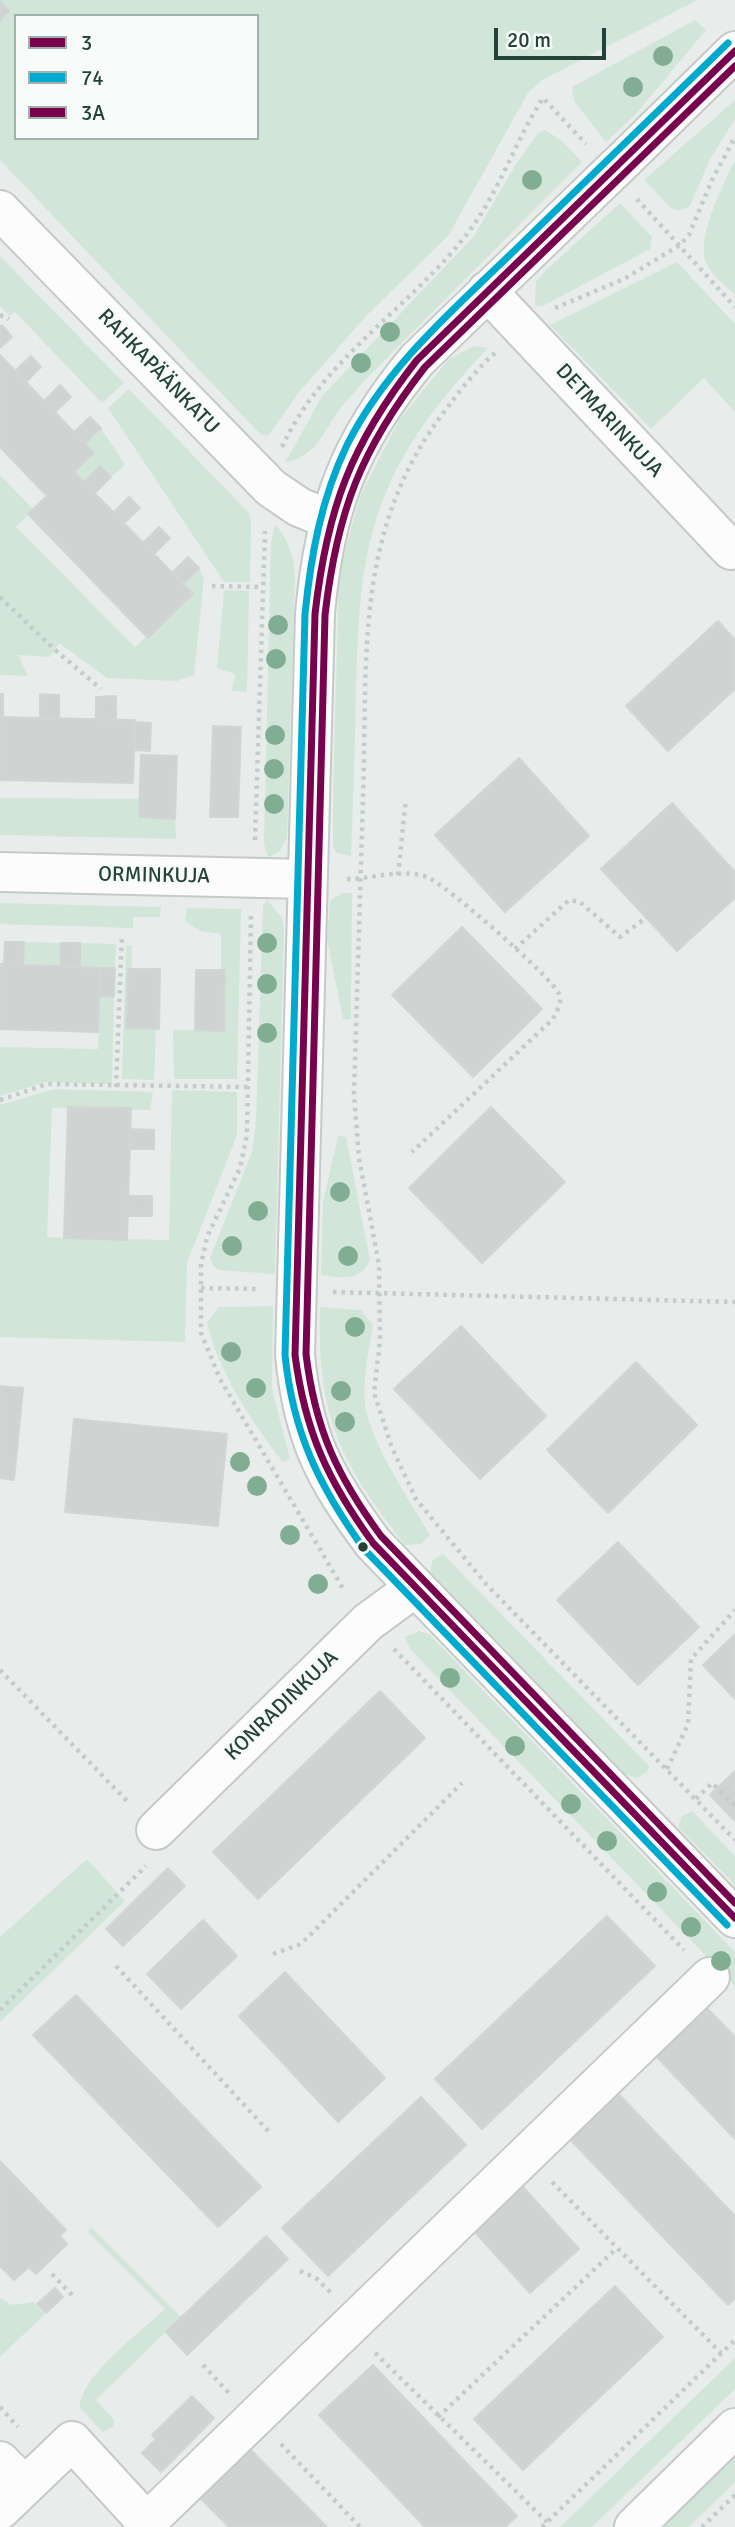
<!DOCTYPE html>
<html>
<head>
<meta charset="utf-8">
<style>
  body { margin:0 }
  #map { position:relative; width:735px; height:2527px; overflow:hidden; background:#e8edeb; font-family:Signika,sans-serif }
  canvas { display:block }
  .legend { position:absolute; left:14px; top:14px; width:245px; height:126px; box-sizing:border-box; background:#f7fbf9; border:2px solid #a3b1ad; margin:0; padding:9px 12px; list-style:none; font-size:21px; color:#24423a }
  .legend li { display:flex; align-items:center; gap:14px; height:35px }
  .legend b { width:35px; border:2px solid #a3b1ad }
  .scale { position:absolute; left:494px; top:28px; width:112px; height:32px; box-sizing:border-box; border:4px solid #24423a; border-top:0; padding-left:9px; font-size:21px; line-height:24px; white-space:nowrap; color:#24423a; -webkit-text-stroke:5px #f7fbf9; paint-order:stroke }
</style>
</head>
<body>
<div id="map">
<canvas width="735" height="2527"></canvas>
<ul class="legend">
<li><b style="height:9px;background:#77034e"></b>3</li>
<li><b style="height:9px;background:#00a9ce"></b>74</li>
<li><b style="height:9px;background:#77034e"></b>3A</li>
</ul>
<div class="scale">20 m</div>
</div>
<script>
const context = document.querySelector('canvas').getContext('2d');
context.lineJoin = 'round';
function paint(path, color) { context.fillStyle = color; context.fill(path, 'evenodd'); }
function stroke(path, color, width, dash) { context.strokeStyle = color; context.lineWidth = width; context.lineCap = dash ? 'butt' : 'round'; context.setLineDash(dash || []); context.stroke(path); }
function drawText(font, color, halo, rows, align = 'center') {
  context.font = font + ' Signika,sans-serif'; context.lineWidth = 5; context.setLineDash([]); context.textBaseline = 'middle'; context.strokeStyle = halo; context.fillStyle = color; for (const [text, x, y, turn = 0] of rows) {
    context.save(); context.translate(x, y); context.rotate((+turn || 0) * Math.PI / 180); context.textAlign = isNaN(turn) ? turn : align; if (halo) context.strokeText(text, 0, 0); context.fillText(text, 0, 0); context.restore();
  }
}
paint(new Path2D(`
  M0,0H698L542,80L528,93L448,236L367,315L299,392L268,436L260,434L0,160V20L9,11ZM16,16H257V138H16Z
  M695,20L706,30L635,115L606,142L574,101L572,87Z
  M735,100V119L710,159L690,206L679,211L672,209L644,180Z
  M545,130L561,140L582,162L369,376C359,387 348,398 339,410C321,435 318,455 285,463L322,396L474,236L516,164L538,133Z
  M735,160V295C726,286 711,275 706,263C696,237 723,185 735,160Z
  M620,203L652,237L650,249L543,306L535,305L536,282L544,272Z
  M0,256L124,383L102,403L15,312L10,316L0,306Z
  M677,262L735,324V412L704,378L651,429L550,325Z
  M473,346L488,348C449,389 415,430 391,481C359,548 358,623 356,696C355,749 353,803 351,856L337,853L333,846V798L339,572L361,494L399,420L449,359Z
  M129,389L248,512L251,520L250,582H224L108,408Z
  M101,428L125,465L111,477L100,466L84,482L74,472L94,453L85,443Z
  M0,475L33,509L16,527L135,647L193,595L183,584L199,568L204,579L194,675L177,681L107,678L59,643L50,657L18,655L28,676L0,675Z
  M275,524C289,540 294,557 295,578L287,838L280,851L268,858L264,844L271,543Z
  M224,590L249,591L247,692L232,691L235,674L217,668Z
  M0,798L140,799V817L175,819L176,839L0,835Z
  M342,893H352L351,1019H343L327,939L330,901Z
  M267,900L282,918L284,930L275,1274L219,1270L213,1266L210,1258L252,1152L256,1121L263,906Z
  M0,903L161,907L160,917H133V928L0,924Z
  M187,908L241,909L237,1079H174L173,1030H224L225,970H221V934L200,931L185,921Z
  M24,942L61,943V966L23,965Z
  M80,943L116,944L115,968L80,967Z
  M126,945L132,946V969H128L126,1028L156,1029L154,1080L122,1079Z
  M99,996L114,997L112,1084L46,1082L0,1096V1047L98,1049Z
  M54,1089L153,1092L150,1110L52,1108L47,1237L64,1238L169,1240L172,1090L237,1092V1135L187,1263L185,1342L0,1337V1105Z
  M338,1136L346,1137L370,1260C360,1282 342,1278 321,1275L323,1202Z
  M273,1306L272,1389L290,1459L283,1462C254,1426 216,1368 207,1322L219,1307Z
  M320,1307L361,1310L373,1325C368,1356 359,1391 369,1421C382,1461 409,1499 430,1535L421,1544L405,1545C339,1460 317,1417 320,1307Z
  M443,1554L649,1766L647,1772L637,1778L625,1774L433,1575L430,1571L433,1560Z
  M419,1631L430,1635L735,1952V1986L410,1649L405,1637Z
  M692,1811L735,1856V1885L678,1827L682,1816Z
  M87,1859L125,1901L0,2022V1937Z
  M91,2227L181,2317L96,2400L114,2420L113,2427L103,2432L80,2408C78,2378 143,2330 165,2309L88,2232Z
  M0,2298L12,2305L33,2302L45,2314L0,2357Z
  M735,2358V2389L592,2527H560Z
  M735,2452V2482L689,2527H657Z`), '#d1e6d8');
const building = new Path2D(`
  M0,1L9,11L0,20Z
  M2,325L12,337L0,348V327Z
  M0,355L94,453L74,472L193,594L148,638L28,514L47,496L0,447Z
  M31,356L41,367L26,382L15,371Z
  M60,385L71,397L55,412L44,401Z
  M90,417L101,428L85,443L74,432Z
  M100,466L111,477L95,493L84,482Z
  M129,497L140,508L124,523L114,512Z
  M159,527L170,538L154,554L143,543Z
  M188,557L199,568L183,584L173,572Z
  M718,621L735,640V689L668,751L626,706Z
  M0,694H3V717H0Z
  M40,694L59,695V719H40Z
  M116,696V720H96V697Z
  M0,717L135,720L133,783L0,780Z
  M135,722L151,723L150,751L134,750Z
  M213,726L241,727L238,817H210Z
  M141,755L177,756L175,819L139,817Z
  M519,758L589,836L505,912L435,835Z
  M672,803L735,872V898L677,951L601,869Z
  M462,927L542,1009L473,1077L392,995Z
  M5,942H24L23,965H4Z
  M61,943H80V967L61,966Z
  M0,964L100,968L98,1032L0,1029Z
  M100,968H115L114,997L99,996Z
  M128,969H160L159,1029L126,1028Z
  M196,970H225L224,1031L195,1030Z
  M68,1107L131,1108L127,1240L64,1238Z
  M491,1107L565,1182L482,1263L409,1188Z
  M130,1129L154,1130V1149H130Z
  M129,1196H152V1216H128Z
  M461,1326L546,1416L480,1479L394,1389Z
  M636,1362L697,1425L608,1513L547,1450Z
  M0,1386L23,1388L14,1480L0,1478Z
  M74,1419L227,1434L218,1526L65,1512Z
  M618,1542L699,1627L638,1685L557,1600Z
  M735,1634V1699L703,1665Z
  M380,1691L425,1738L258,1899L213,1852Z
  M735,1771V1821L710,1795Z
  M168,1868L185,1886L123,1946L106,1929Z
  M607,1916L655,1966L482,2129L435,2079Z
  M203,1920L237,1956L181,2009L147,1974Z
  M285,1972L385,2078L338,2122L239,2016Z
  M76,1995L261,2187L218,2227L33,2035Z
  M706,2007L735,2037V2139L655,2055Z
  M613,2088L735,2216V2298L728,2305L565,2134Z
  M421,2097L466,2145L328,2276L282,2228Z
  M0,2161L66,2230L60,2236L67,2244L36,2274L29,2267L14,2280L0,2266Z
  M523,2187L579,2249L530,2293L474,2231Z
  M266,2236L288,2259L187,2355L166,2332Z
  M615,2286L663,2337L523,2470L474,2419Z
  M55,2288L63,2297L46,2313L37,2304Z
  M373,2365L517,2516L505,2527H425L319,2415Z
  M192,2396L214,2418L175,2458L152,2435Z
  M156,2439L175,2458L161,2472L142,2453Z
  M250,2449L327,2527H229L200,2498Z`);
paint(building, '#cfd4d2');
stroke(building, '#d1d6d4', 2);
const minor = new Path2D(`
  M625,159L735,51
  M600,183L417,360C349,442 324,509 315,614L295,1355C303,1438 324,1477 373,1543L735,1918
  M0,210L271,488L299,507L328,519
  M487,291L731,550
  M0,872L307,879
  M156,1830L368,1622L413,1589
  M0,2461L25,2486
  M0,2510L72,2441L151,2527
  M147,2522L710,1977
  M634,2527L735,2428`);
stroke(minor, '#c5cac8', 42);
stroke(new Path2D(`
  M637,199L735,307
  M555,308L624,279L680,245L689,235L712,180L735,137
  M0,315L9,319
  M495,353C477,369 461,389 447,408C353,529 368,654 363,798C360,896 357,995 354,1094L359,1158L379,1265L380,1341L374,1393L392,1448L416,1499L486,1584L735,1840
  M282,447C323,358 409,309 467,234C499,193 515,141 543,98L586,144
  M212,586L263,587
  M0,597L55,650L101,689
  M255,840L265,531
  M398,875L406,799
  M347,879C372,879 402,868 427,877C444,883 553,978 559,994C563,1003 556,1012 553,1019L412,1152
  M251,916L247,1135L240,1168L207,1237L201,1264V1333L220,1379L345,1592
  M515,949L569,900L580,902L620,937L646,918
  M116,1087L122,934
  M0,1100L47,1084L248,1087
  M201,1288L259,1289
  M333,1292L735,1302
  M394,1649L684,1950
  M0,1670L129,1803
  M667,1769L688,1724L691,1659L735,1610
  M696,1799L712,1783L735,1806
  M273,1954L301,1944L462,1783
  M116,1966L271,2134
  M0,2010L146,1866
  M552,2182L721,2353
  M300,2271L316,2278L331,2293
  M52,2274L73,2296
  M375,2353L547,2522
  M203,2365L229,2393
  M0,2407L18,2427
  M438,2417L617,2248
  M281,2444L360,2527
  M542,2527L735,2340
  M702,2527L735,2495`), '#c3ccca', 4.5, [3.5, 5]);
stroke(minor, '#fcfcfc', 38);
const minorBridge = new Path2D(`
  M600,183L625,159`);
stroke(minorBridge, '#c5cac8', 42, []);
stroke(minorBridge, '#fcfcfc', 38);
stroke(new Path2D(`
  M735,51L417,360C351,444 327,508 315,614L295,1355C305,1432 328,1481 373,1543L735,1918`), '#77034e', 7);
stroke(new Path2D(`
  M727,1925L364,1549C319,1486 293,1433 285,1355L305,614C311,555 321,499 347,445C386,367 453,310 515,250C586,181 657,112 728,43`), '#00a9ce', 7);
stroke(new Path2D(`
  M735,66L425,367C361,449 337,511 325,615L306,1354C315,1429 337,1476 381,1536L735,1903`), '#77034e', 7);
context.fillStyle = '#81ae93';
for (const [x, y] of [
  [663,56],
  [633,87],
  [532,180],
  [390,332],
  [361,363],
  [278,625],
  [276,659],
  [275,735],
  [274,769],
  [274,804],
  [267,943],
  [267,984],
  [267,1033],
  [340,1192],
  [258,1211],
  [232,1246],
  [348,1256],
  [355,1327],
  [231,1352],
  [256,1388],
  [341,1391],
  [345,1422],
  [240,1462],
  [257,1486],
  [290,1535],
  [318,1584],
  [450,1678],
  [515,1746],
  [571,1804],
  [607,1841],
  [657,1892],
  [691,1927],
  [721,1961]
]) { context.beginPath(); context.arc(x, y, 10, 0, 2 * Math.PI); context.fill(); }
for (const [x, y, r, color] of [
  [363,1547,6,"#24423a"]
]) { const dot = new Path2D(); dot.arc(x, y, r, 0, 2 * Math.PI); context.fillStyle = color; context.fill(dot); stroke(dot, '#f7fbf9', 2.5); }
drawText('21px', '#24423a', '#f7fbf9', [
  ["RAHKAPÄÄNKATU",158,372,46],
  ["DETMARINKUJA",609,421,47],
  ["ORMINKUJA",154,876,1],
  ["KONRADINKUJA",282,1706,-44]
]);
</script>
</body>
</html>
